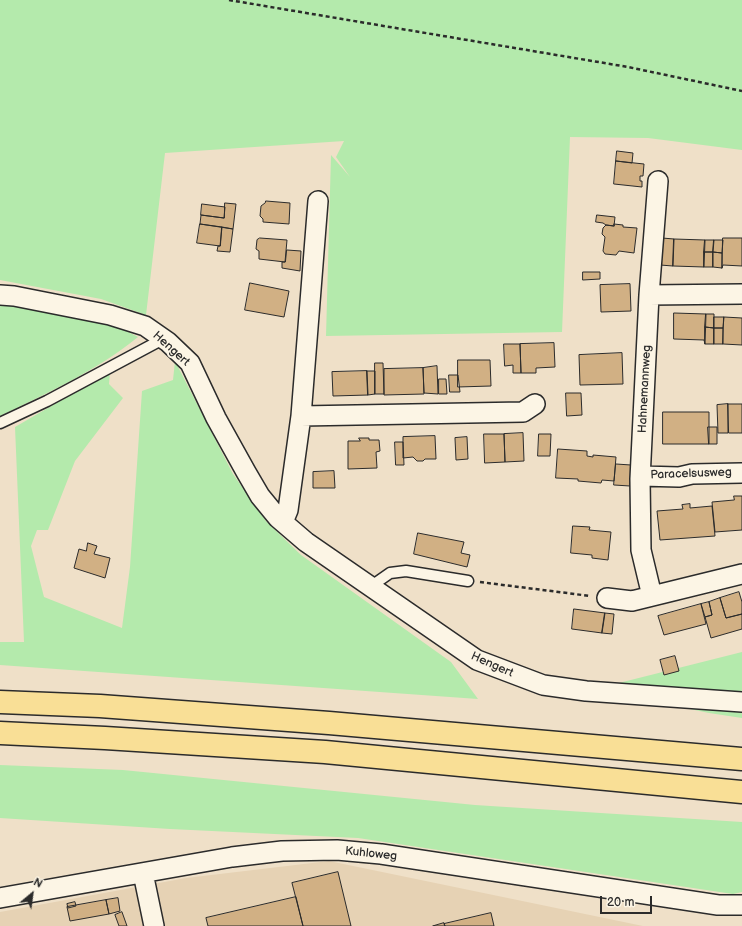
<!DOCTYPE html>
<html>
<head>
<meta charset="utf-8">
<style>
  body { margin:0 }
  #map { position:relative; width:742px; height:926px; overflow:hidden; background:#efe0c8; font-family:"Balsamiq Sans",sans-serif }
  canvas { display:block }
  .north { position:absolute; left:12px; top:874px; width:40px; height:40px; -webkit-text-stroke:3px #fcf5e5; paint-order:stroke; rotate:29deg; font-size:11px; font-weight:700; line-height:16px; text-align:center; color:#2b2b2b }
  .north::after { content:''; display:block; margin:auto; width:14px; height:18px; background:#2b2b2b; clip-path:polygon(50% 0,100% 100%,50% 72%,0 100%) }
  .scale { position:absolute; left:600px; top:896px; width:52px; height:18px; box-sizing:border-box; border:2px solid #2b2b2b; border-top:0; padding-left:5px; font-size:12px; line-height:14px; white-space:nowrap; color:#2b2b2b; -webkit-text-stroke:3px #fcf5e5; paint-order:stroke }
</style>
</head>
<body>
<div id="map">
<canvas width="742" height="926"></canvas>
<div class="north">N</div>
<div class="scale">20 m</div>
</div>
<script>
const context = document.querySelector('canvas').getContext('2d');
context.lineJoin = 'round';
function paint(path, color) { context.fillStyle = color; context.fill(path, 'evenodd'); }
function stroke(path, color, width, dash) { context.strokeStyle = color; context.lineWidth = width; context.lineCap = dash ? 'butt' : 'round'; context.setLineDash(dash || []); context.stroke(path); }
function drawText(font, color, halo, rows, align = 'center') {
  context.font = font + ' "Balsamiq Sans",sans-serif'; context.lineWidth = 4; context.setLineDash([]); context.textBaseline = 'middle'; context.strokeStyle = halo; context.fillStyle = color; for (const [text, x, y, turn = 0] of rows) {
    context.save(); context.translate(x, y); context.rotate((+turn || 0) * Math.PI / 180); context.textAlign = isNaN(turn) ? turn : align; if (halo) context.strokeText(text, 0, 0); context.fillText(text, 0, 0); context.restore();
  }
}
paint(new Path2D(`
  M329,861L643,926H0V912L186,878Z`), '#e6d2b4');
paint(new Path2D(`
  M0,0H742V150L648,138L570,137L562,332L326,336L331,155L350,177L336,157L344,141L165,153L146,315L101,299L0,280Z
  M0,303L112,323L138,337C96,371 48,393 0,416Z
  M175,361L233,474L266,521L301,555L451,662L478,699L0,665V642H24L15,427L110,372L109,384L123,398L75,461L48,530H37L31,546L44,597L122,628L130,567L142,391L173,380Z
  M742,652V718L709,713L595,689Z
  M0,765L123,770L475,805L742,822V892L733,894L358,838L170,829L0,818Z`), '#b4eaac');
const building = new Path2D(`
  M617,151L633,153L632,163L616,161Z
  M616,161L644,164L643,176H640V181H642V187L614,184Z
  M266,201L290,203L289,224L263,222V219L260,216L261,206L265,203Z
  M225,203L236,204L233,229L200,224L201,215L224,218Z
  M202,204L225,207L224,218L201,215Z
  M597,215L615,217L614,226L606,225L603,223L596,222Z
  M200,224L222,227L220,246L197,243Z
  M614,224L623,225V227L637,228L634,253L619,251L616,255L605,254L603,251L605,237L602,234L603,228L606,225L614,226Z
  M222,227L233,229L230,252L217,251L218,246H220Z
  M260,238L287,240L285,262L259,259V251L256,249L257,240Z
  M662,238L674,239L673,266L660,265Z
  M723,238H742V266L723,265L722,268Z
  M674,239L705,240L704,267L673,266Z
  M705,240H714L713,252H704Z
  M714,240H723L722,253L713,252Z
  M287,250L301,251L300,271L282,268V262H285Z
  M704,252H713V267H704Z
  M713,252L722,253V268L713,267Z
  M583,272H600V279L583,280Z
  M250,283L289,291L284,317L245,310Z
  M630,284L631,311L601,312L600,285Z
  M674,313L706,314L705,344L704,340L674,339Z
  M706,314H714V328L705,327Z
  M714,317H724L723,328H714Z
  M724,317L742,318V345L723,344Z
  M705,327L714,328V344H705Z
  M714,328H723V344H714Z
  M554,343L555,367L536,368V373H521L520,344Z
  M504,344H520L521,373H513V365L505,366Z
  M622,353L623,384L580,385L579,355Z
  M458,360H490L491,386L458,387Z
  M375,363H383L384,394H375Z
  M437,366L438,394L424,393L423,368Z
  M423,368L424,394L384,395V369Z
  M367,371L368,395L333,396L332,372Z
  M367,371H375V394L368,395Z
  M449,375H458L460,392H450Z
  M439,379H446L447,394H439Z
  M566,393H581L582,415L567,416Z
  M728,404V433H718L717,405Z
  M728,404H742V433H729Z
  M663,412H709V444H663Z
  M708,427H717V444H709Z
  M523,433L524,461L505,462L504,434Z
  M484,434H504L505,462L485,463Z
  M539,434H551L550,456H538Z
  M435,436L436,459H425L423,461H417L413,457L403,458V437Z
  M467,437L468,459L456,460L455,438Z
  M359,438H369V440H379L380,451L376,452L377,468L348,469V441H360Z
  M395,442H403L404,465H396Z
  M558,449L587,451V456L593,457V455L616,457L614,481L602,480L601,483L578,481V479L556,478Z
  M616,464L631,465L630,486L614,485Z
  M334,471L335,488H313V472Z
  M734,496H742V530L715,532L712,502L734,500Z
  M690,504V508L712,506L715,536L660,540L657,511L683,509L682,505Z
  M573,526L590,527L589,530L611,532L608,560L592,558V555L571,553Z
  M418,533L464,542L461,553L470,555L467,567L414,554Z
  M88,543L97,546L94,554L110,558L105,578L74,568L79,549L86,551Z
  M739,592L742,602V614L726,618L720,598Z
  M720,598L726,618L742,614V629L711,638L705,617L712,615L709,602Z
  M709,602L712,615L705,617L701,604Z
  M701,604L706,624L664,635L658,616Z
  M574,609L605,613L602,633L572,629Z
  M605,613L614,614L612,634L602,633Z
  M675,656L679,671L664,675L660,660Z
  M338,872L351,926H303L292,883Z
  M296,897L303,926H208L206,918Z
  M118,898L120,911L109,914L106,900Z
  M106,900L109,914L70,921L67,907Z
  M75,902L76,906L68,908L67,904Z
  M122,912L127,926H119L115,915Z
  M491,913L494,926H445L444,924Z
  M444,923L445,926H433Z`);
paint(building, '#d1b084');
stroke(building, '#2b2b2b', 1);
const service = new Path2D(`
  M0,423L47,401L163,339
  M370,587L390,573L406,571L468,581`);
const minor = new Path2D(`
  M0,295L14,296L110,315L145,326L168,342L190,363L216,418L246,472L260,496L278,518L306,542L477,660L543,685L586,691L742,702
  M649,295L742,294
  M301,416L523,412L535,404
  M641,476L679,477L692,474L742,473
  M283,522L288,510L301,416L318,201
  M652,596L641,550L640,479L649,295L658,181
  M607,598L632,601L742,574
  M143,873L154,926
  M0,898L232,857L282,851L337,850L381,854L718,905H742`);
const motorway = new Path2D(`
  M0,702L100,706L329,723L742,759
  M0,733L105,738L325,752L742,792`);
stroke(service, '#2b2b2b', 13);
stroke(minor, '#2b2b2b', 22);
stroke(motorway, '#2b2b2b', 25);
stroke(new Path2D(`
  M229,0L628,67L742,91
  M480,582L590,596`), '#2b2b2b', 2.5, [4, 3]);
stroke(service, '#fcf5e5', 10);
stroke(minor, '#fcf5e5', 19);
stroke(motorway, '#f9df96', 22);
drawText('12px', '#2b2b2b', '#fcf5e5', [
  ["Hengert",171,349,42],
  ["Hahnemannweg",645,389,-87],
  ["Paracelsusweg",691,474,-2],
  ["Hengert",492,665,24],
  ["Kuhloweg",371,854,6]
]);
</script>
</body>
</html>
